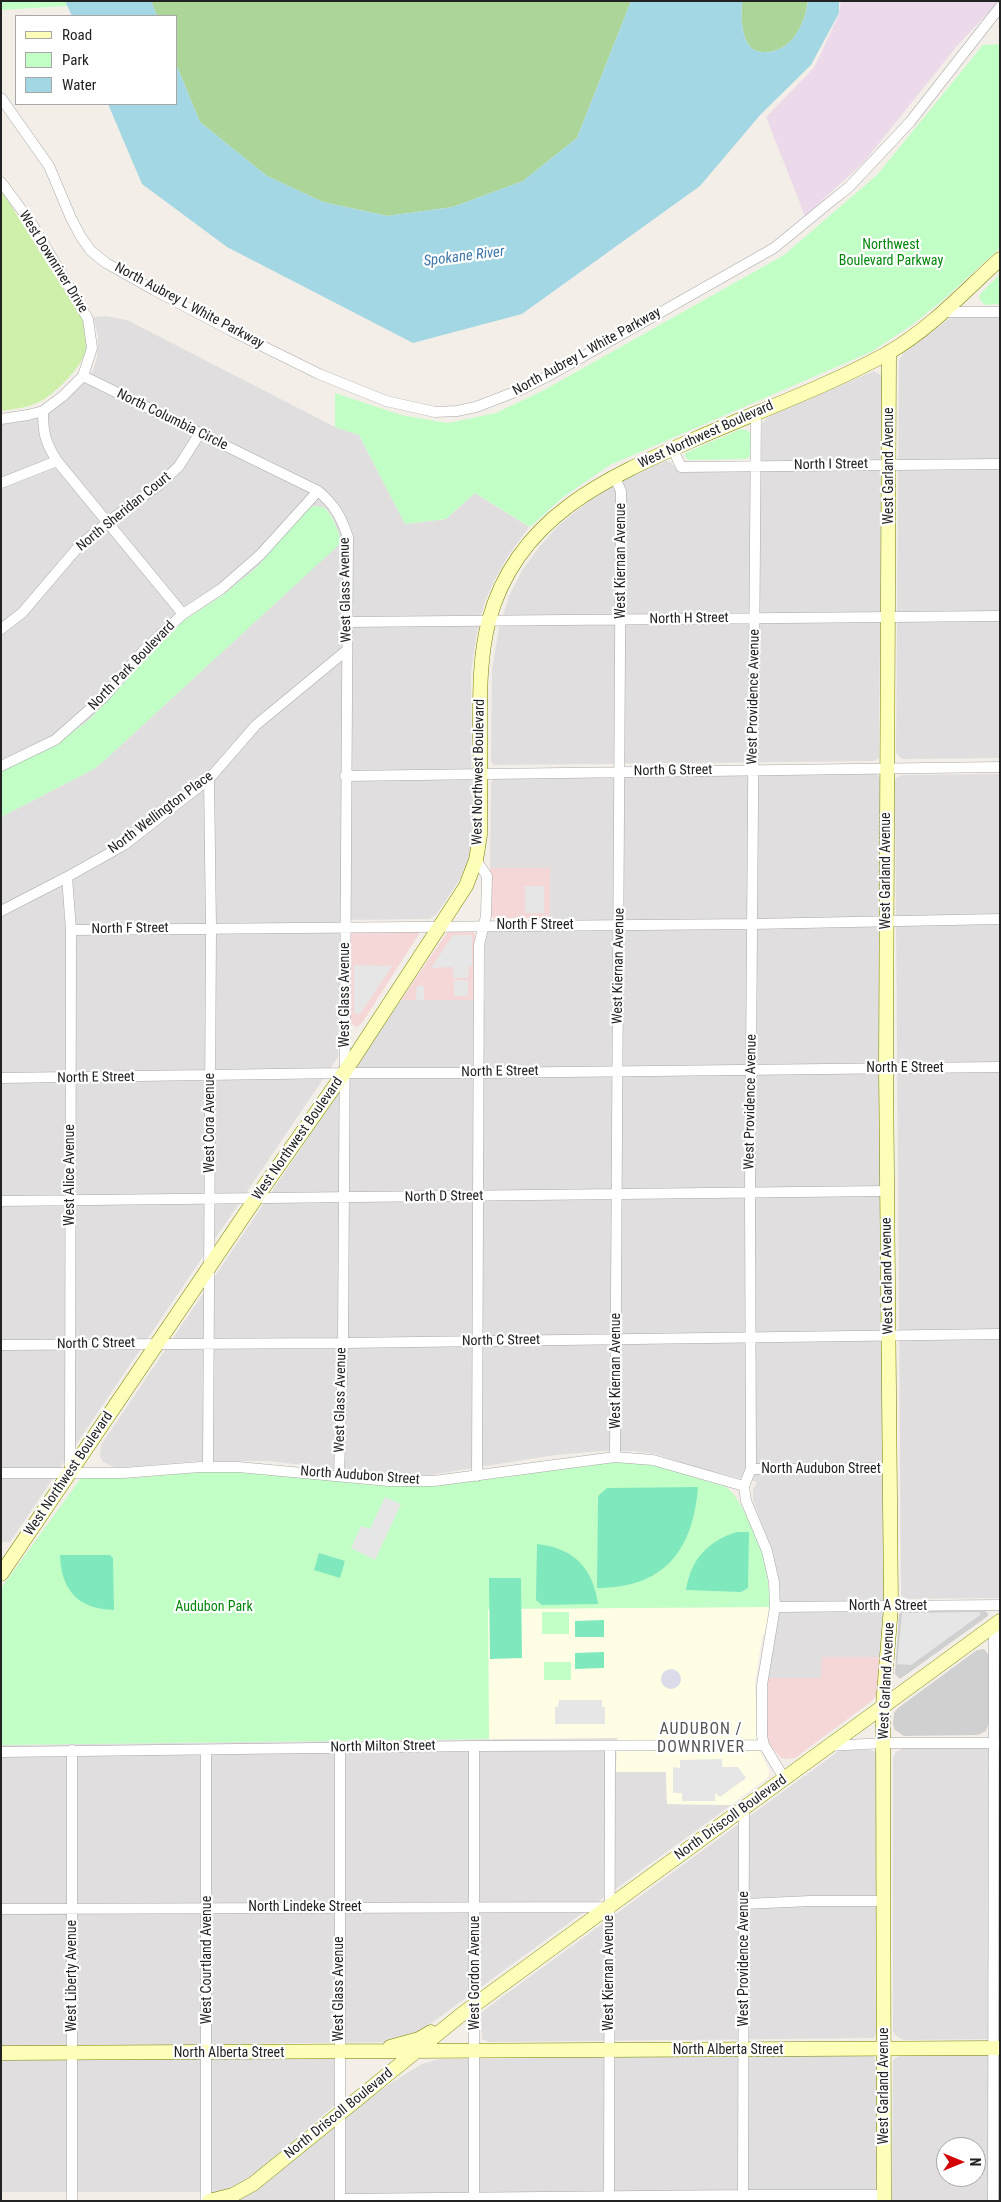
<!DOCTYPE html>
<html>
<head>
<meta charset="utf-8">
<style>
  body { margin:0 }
  #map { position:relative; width:1001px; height:2202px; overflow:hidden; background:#f3efe8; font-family:"Roboto Condensed",sans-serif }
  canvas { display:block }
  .frame { position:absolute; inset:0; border:2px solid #222; pointer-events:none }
  .legend { position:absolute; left:15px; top:15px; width:162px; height:90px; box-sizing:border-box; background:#fff; border:1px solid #a7a7a7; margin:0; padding:6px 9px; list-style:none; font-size:15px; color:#222 }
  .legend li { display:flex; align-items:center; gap:10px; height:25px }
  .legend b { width:25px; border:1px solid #a7a7a7 }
  .north { position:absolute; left:936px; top:2137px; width:50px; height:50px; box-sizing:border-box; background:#fff; border:1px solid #a7a7a7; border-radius:50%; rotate:90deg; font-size:14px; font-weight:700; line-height:20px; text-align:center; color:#222 }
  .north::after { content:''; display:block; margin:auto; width:18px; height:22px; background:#d30004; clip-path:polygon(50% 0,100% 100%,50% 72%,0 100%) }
</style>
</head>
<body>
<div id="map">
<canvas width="1001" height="2202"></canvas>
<div class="frame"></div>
<ul class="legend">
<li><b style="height:6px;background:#fdffb9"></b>Road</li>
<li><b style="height:14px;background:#c2ffc6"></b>Park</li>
<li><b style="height:14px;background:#a4d7e4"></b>Water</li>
</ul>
<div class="north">N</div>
</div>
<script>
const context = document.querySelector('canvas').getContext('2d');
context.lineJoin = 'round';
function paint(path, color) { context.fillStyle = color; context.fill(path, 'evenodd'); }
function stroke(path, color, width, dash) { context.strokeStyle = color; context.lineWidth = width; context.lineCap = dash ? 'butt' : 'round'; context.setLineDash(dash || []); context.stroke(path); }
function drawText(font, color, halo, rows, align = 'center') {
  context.font = font + ' "Roboto Condensed",sans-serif'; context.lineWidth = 4.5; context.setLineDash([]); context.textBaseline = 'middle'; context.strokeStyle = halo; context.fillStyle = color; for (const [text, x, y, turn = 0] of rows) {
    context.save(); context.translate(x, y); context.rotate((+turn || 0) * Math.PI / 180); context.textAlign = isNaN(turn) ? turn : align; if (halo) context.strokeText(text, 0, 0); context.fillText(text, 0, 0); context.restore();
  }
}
paint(new Path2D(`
  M106,316L127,320L335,427L359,435L405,524L446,519L475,493L529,527L508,556L494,581L484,604L476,638L471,673L472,840L468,861L460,879L436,915L429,919L341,920L338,1057L10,1542H1V817L94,769L106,759L341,542L333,519L325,508L314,506L308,509L257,567L223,595L183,621L167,636L90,719L57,744L1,772V424L28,420L59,405L93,371L97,357L98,336L93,317Z
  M956,316H1000V758L902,759L896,753L899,360L904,353L950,318Z
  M874,371L881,375L882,379L879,758L874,761L494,765L491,761L492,669L499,628L509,596L523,569L540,546L560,524L599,493L631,475L665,461L671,462L676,469L761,471L762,424L767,417Z
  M876,773L880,778L885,1594L881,1657H822V1678H768L780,1603L778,1577L773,1552L753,1501V1490L757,1482L694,1467L656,1454L632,1451H602L555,1455L430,1475L369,1473L269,1461H198L116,1468L103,1462L100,1456L101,1445L401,1000H485V936L487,930L550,927V868H490L491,783L494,779Z
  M1000,774V1598L907,1599L903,1597L901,1594L895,782L896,778L903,775Z
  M617,1738L616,1772H666L667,1804L731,1805L415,2035L387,2042L1,2047V1745Z
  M904,1748H1000V2039L903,2040L895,2035L893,2031V1757L896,1752Z
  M840,1750H871L877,1753V2032L874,2038L489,2042L482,2039L481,2014L483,2011Z
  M867,2055L873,2056L877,2062L876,2201H228L322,2130L393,2082L422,2064L440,2059Z
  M902,2055H1000V2201H892L893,2062L895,2058ZM946,2147H976V2177H946Z
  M334,2057L335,2105L255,2174L236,2186L221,2192H1V2059Z`), '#e0dede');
paint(new Path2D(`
  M490,868H550V918H493L490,914Z
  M473,930L475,935L474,1000H401L448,931Z
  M352,931H418L419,934L362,1023L357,1027L349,1022L350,935Z
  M822,1657H881L877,1694L873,1700L795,1758L785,1759L781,1758L770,1745L767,1737L768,1678H821Z`), '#f4d7d6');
paint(new Path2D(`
  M841,1H999L957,46L864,162L805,216L766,117L814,68L839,14Z`), '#ecd9e9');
paint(new Path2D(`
  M770,1607L766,1631L762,1636L755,1683L757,1740L762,1756L769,1770V1775L767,1778L731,1805L667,1804L666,1772H616L617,1738L489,1739L488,1609Z`), '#fffee4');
paint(new Path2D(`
  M903,1611H985L988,1613V1616L900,1679L895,1674L899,1614Z
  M984,1649L989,1655V1722L986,1731L978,1735L904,1736L895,1730L893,1725L894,1713L898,1708L977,1650Z`), '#d0d0d0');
paint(new Path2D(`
  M1,190L81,316C86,328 88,338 86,350C83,366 54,395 39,402C27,408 14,409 1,411Z`), '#cef0aa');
paint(new Path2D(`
  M151,1H631L577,138L523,181L453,207L387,216L323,202L267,176L200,122L176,64V16H157Z
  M742,1H808C805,25 791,53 764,52C757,52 752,50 748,44C741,32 741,15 742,1Z`), '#acd599');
paint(new Path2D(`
  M1,1H65L67,6L1,10Z
  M1000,44V248L943,300L912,325L871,352L610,465L562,498L530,527L475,493L446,519L405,524L359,435L335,427V393L401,415L448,423L496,413L546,389L784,255L877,175L983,45Z
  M1000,274V304L985,305L980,300L979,295Z
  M741,429L747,430L752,435L750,456L747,459L689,460L685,457V453Z
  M314,506L325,508L333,519L342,542L106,759L94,769L1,817V772L57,744L90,719L167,636L183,621L223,595L257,567L308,509Z
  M607,1462L652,1464L726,1487C736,1495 740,1504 746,1515C762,1545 769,1573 770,1607L488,1609L489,1739L1,1745V1588L81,1478H133L207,1471H260L380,1484Z
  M542,1612H569V1634H542Z
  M544,1662H571V1680H544Z`), '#c2ffc6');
paint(new Path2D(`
  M698,1487C693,1551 664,1588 597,1588L598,1496L607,1488Z
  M737,1532H749L748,1588L741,1592L686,1590C691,1560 707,1541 737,1532Z
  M537,1544C574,1548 593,1568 598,1604L542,1605L536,1600Z
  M319,1553L345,1561L340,1578L314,1570Z
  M60,1555H110L113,1558L114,1610C78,1609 61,1590 60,1555Z
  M489,1578H521L522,1658L490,1659Z
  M604,1620V1637H575V1621Z
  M604,1652V1668L575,1669V1653Z`), '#7fe8bd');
paint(new Path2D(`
  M525,886H544V913H525Z
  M453,935H472V966H469L468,978H453V967L431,968Z
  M354,965L392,966L360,1014H354Z
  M454,980H468V996H454Z
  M417,986H424V1000H416Z
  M385,1497L401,1504L375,1560L351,1548L361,1526L370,1529Z
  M980,1612V1615L911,1665L897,1664L902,1613Z
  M559,1700H602V1707H605V1724H555V1707H558Z
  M722,1759V1767H738L746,1778L720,1797L715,1793V1801H682V1793H673V1767L680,1768V1760Z`), '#e6e6e6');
paint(new Path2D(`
  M661 1679a10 10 0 1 1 20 0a10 10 0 1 1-20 0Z`), '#dbdce9');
paint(new Path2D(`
  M65,1H151L157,16H72Z
  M631,1H742C741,15 741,32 748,44C752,50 757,52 764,52C791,53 805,25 808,1H839V13L811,65L761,114L700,186L522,314L413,343L227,247L142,184L108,104H176V64L200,122L267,176L323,202L387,216L453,207L523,181L577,138Z`), '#a4d7e4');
const street = new Path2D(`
  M1,98L49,166L71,218L81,237L91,251L106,263L154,290L232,331L319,374L386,401L435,412L457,411L476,407L520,390L552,374L774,248L829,203L849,187L910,122L1000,7
  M1,182L32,224L88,319L92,348L83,376L63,396L43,411L28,415L1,419
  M943,312H1000
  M83,376L318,491C335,505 341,517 348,537L343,1343L339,1476
  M43,411C43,433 45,442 57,461L183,614
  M756,413L750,1193L751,1469L744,1486L746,1501L767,1551L774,1582L775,1607L762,1685V1736L764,1745L784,1778
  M673,449L681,467L1000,464
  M614,476L621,491L615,1457
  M1,483L57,461
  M347,622L1000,616
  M1,629L22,613L80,545L109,521L159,485L179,466L200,433
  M1,766L55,740L105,696L144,650L183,614L221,589L260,555L318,491
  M345,776L1000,767
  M476,860L487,876L486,916L479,945L477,1476
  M67,877L71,930L70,1472
  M1,911L67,877L124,845L209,779L256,725L347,650
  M71,930L753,924L1000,919
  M1,1078L344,1073H478L1000,1067
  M1,1201L887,1191
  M1,1345L343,1343L1000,1334
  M208,1467L211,927L209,779
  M751,1469L891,1468
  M1,1473H123L200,1467H238L389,1481H434L615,1457L653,1460L744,1486
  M775,1607L1000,1605
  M474,1746V2201
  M828,1746L884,1743H1000
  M340,1748V2201
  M72,1750V2201
  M206,1750V2201
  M1,1752L474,1746L764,1745
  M744,1904L811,1901H884
  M1,1909L609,1907
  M340,2199L743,2195H884
  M743,2200L744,1807
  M609,2201L610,1746
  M993,2201L994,1625`);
const secondary = new Path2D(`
  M1,1574L256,1198L344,1073L466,886L476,860L480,835C480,802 481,769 480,736C480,697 479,658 489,620C517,517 606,478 695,439C759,411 826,387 888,353C930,329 965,291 1000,259
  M390,2047L419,2039L431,2032
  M1,2053L1000,2048
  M209,2201L233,2195L253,2184L462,2014L1000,1621
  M884,2201L883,1706L891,1607L886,1068L889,352`);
stroke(street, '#a9a9a9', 11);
stroke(secondary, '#768100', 15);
stroke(street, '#fff', 10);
stroke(secondary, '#fdffb9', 14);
drawText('14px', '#02880a', '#fff', [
  ["Northwest",891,245],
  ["Boulevard Parkway",891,261],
  ["Audubon Park",214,1607]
]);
drawText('14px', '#222', '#fff', [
  ["West Downriver Drive",53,262,58],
  ["North Aubrey L White Parkway",189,306,28],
  ["North Aubrey L White Parkway",587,352,-29],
  ["North Columbia Circle",172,420,26],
  ["West Northwest Boulevard",706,435,-24],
  ["North I Street",831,465,-1],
  ["West Garland Avenue",889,466,-90],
  ["North Sheridan Court",124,512,-39],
  ["West Kiernan Avenue",621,561,-90],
  ["West Glass Avenue",346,590,-91],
  ["North H Street",689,619,-1],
  ["North Park Boulevard",132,666,-46],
  ["West Providence Avenue",754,697,-89],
  ["North G Street",673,771,-1],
  ["West Northwest Boulevard",479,772,-89],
  ["North Wellington Place",161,813,-37],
  ["West Garland Avenue",886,871,-90],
  ["North F Street",535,925],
  ["North F Street",130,929,-1],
  ["West Kiernan Avenue",619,966,-89],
  ["West Glass Avenue",345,995,-90],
  ["North E Street",905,1068],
  ["North E Street",500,1072,-1],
  ["North E Street",96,1078,-1],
  ["West Providence Avenue",751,1102,-89],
  ["West Cora Avenue",210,1123,-90],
  ["West Northwest Boulevard",298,1139,-55],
  ["West Alice Avenue",70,1175,-90],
  ["North D Street",444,1197,-1],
  ["West Garland Avenue",888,1276,-91],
  ["North C Street",501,1341,-1],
  ["North C Street",96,1344,-1],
  ["West Kiernan Avenue",616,1371,-90],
  ["West Glass Avenue",341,1400,-89],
  ["North Audubon Street",821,1469],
  ["West Northwest Boulevard",69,1474,-56],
  ["North Audubon Street",360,1476,4],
  ["North A Street",888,1606],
  ["West Garland Avenue",887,1681,-87],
  ["North Milton Street",383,1747,-1],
  ["North Driscoll Boulevard",731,1818,-36],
  ["North Lindeke Street",305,1907],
  ["West Providence Avenue",744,1959,-90],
  ["West Courtland Avenue",207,1960,-90],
  ["West Gordon Avenue",475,1973,-90],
  ["West Kiernan Avenue",609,1973,-90],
  ["West Liberty Avenue",72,1976,-90],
  ["West Glass Avenue",339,1989,-90],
  ["North Alberta Street",728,2050],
  ["North Alberta Street",229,2053],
  ["West Garland Avenue",884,2086,-90],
  ["North Driscoll Boulevard",339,2114,-39]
]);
drawText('italic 15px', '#3e77ab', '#fff', [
  ["Spokane River",464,257,-7]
]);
context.letterSpacing = '1px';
drawText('16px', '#555', '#fff', [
  ["AUDUBON /",701,1730],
  ["DOWNRIVER",701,1748]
]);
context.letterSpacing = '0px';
</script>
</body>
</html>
